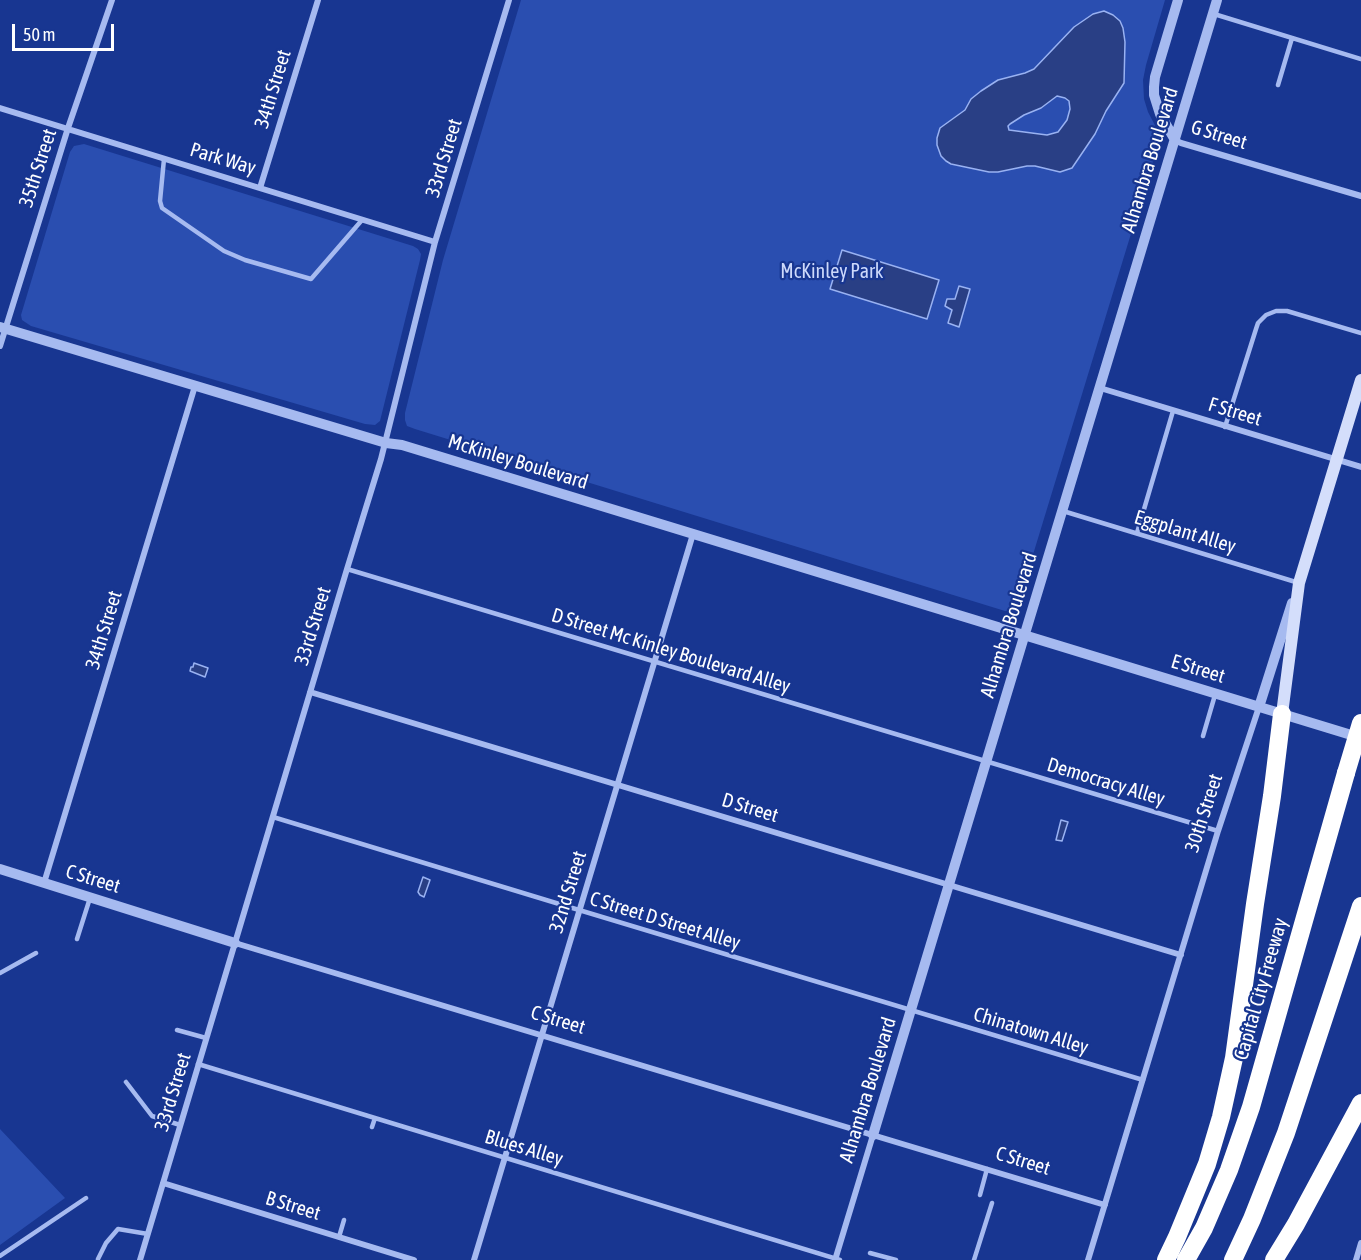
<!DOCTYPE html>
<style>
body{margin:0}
#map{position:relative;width:1361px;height:1260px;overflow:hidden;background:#183691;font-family:"Asap Condensed",sans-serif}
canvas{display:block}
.scale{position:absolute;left:12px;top:24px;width:102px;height:27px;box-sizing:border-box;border:3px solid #fff;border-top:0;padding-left:8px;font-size:18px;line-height:21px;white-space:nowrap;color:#fff;-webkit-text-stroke:4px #183691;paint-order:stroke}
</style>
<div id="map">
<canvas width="1361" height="1260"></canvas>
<div class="scale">50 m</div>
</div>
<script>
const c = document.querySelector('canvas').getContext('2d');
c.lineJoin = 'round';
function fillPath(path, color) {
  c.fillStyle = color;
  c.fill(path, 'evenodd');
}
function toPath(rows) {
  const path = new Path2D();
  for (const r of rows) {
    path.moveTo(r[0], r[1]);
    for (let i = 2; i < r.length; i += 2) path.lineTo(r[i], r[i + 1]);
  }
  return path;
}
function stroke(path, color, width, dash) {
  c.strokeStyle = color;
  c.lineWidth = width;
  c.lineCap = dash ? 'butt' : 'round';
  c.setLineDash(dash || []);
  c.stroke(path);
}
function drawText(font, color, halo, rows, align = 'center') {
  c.font = font + ' "Asap Condensed",sans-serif';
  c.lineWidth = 4.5;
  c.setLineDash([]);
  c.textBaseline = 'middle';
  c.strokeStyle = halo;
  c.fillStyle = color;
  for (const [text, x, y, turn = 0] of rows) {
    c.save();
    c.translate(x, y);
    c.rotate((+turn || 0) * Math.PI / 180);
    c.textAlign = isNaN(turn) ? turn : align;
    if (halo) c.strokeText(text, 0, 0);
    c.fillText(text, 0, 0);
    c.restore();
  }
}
fillPath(toPath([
 [521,0,1165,0,1146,65,1143,80,1144,99,1148,112,1158,131,1159,142,1017,607,1013,610,1005,611,415,429,407,426,405,420,405,413,443,260],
 [84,144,355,228,413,246,418,249,421,254,420,260,380,421,375,425,365,424,31,326,22,320,21,315,70,152,74,146],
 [0,1129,65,1198,0,1245]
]), '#2a4eb0');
const water = toPath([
 [1104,11,1113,15,1120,21,1123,28,1125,42,1124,83,1106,111,1095,134,1072,168,1060,172,1035,166,1027,166,998,172,989,172,951,164,946,161,941,156,937,145,937,138,940,128,965,110,971,99,981,91,998,80,1025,73,1034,69,1074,27,1093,14,1104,11],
 [1057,96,1065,98,1069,101,1070,109,1067,120,1058,132,1047,135,1009,130,1008,126,1010,124,1024,115,1041,108,1057,96],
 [842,250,939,280,927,319,830,289,842,250],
 [959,286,970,289,959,327,948,323,952,310,945,306,947,299,955,299,959,286],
 [194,663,208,668,205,677,190,671,191,667,193,667,194,663],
 [1061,820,1068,822,1062,841,1056,840,1061,820],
 [423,877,430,880,424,897,420,895,418,892,423,877]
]);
fillPath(water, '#293f85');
stroke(water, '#99b2f2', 1.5);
stroke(toPath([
 [1214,14,1361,59],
 [1278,85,1292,38],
 [164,159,160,201,162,208,224,251,245,260,311,279,362,220],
 [1225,427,1256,329,1258,323,1266,315,1276,311,1287,311,1361,333],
 [1063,511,1299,583],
 [1137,533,1173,411],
 [347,569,1218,831],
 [1203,736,1215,695],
 [273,817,579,910,1143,1080],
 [77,939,90,898],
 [0,973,36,953],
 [177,1030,206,1038],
 [198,1064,840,1260],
 [126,1082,152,1116,180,1125],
 [372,1127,375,1118],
 [980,1195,987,1169],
 [339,1237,344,1220],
 [870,1253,896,1260],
 [0,1256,86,1198],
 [98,1259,106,1243,118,1229,148,1234],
 [974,1260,992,1203]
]), '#a6baf0', 4.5);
stroke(toPath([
 [0,108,435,242],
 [1175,140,1181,143,1361,196],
 [260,188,318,0],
 [0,346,68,128,112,0],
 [1100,388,1361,467],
 [310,692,1181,955],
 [44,883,195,386],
 [235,943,1105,1205],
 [163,1183,414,1260],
 [140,1260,347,569,381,459,435,242,509,0],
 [474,1260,693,534],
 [835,1260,873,1135],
 [1088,1260,1218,831,1259,707],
 [1356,1260,1361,1243]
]), '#a6baf0', 6);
stroke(toPath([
 [1175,140,1160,114,1154,95,1154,87,1155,77,1178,0],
 [0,327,386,443,402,445,1361,738],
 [1259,707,1292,603],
 [0,869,235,943],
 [873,1135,1217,0]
]), '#a6baf0', 10);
stroke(toPath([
 [1282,714,1299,583,1361,380]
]), '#d4defb', 12);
stroke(toPath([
 [1166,1260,1177,1237,1207,1164,1221,1117,1234,1058,1255,904,1272,796,1282,714],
 [1186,1260,1204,1228,1229,1170,1251,1107,1346,773],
 [1233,1260,1252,1219,1286,1133,1361,906],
 [1274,1260,1296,1224,1361,1103]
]), '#fff', 18);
stroke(toPath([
 [1346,773,1361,723]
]), '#fff', 18);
drawText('20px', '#fff', '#183691', [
 ["34th Street",273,89,-73],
 ["G Street",1219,135,17],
 ["33rd Street",444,158,-73],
 ["Park Way",223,159,17],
 ["Alhambra Boulevard",1150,160,-73],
 ["35th Street",38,168,-72],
 ["F Street",1235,412,17],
 ["McKinley Boulevard",518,462,17],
 ["Eggplant Alley",1185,532,17],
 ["Alhambra Boulevard",1009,625,-73],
 ["33rd Street",313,626,-73],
 ["34th Street",104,630,-73],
 ["D Street Mc Kinley Boulevard Alley",671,651,17],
 ["E Street",1198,669,17],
 ["Democracy Alley",1106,782,17],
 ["D Street",750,808,17],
 ["30th Street",1204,813,-72],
 ["C Street",93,879,17],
 ["32nd Street",568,892,-73],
 ["C Street D Street Alley",665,921,17],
 ["Capital City Freeway",1261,989,-74],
 ["C Street",558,1020,17],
 ["Chinatown Alley",1031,1031,17],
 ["Alhambra Boulevard",868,1090,-73],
 ["33rd Street",173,1092,-73],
 ["Blues Alley",524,1148,17],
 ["C Street",1023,1161,17],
 ["B Street",293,1206,17]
]);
drawText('20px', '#cdd9fb', '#183691', [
 ["McKinley Park",832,272]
]);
</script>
